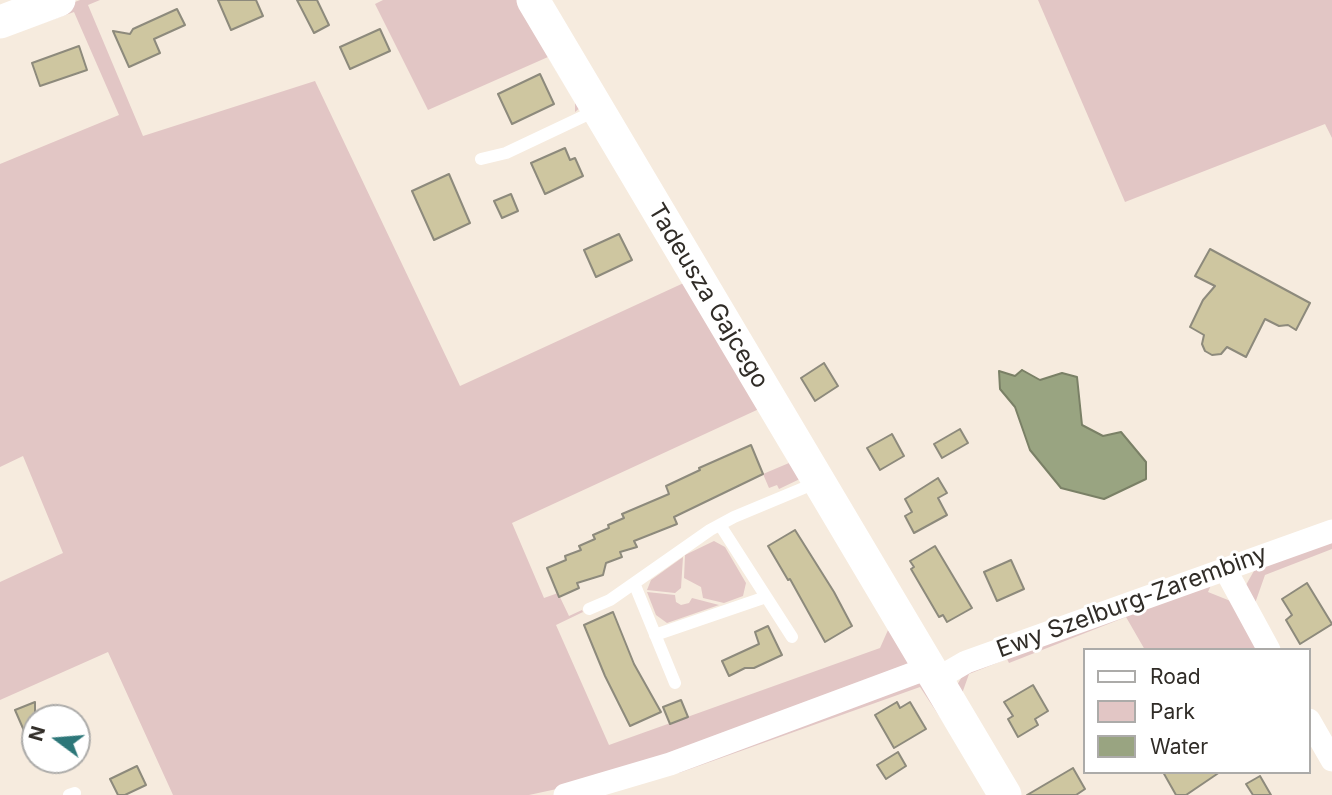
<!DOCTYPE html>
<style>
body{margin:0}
#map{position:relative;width:1332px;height:795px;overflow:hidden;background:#f6ebde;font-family:Inter,sans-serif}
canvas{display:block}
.legend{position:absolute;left:1083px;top:648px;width:228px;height:126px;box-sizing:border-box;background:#fff;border:2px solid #acaba9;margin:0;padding:9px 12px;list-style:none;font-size:21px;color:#302c27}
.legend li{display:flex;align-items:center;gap:14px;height:35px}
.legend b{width:35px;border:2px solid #acaba9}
.north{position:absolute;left:21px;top:704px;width:70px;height:70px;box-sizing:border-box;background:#fff;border:2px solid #acaba9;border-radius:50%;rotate:286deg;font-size:19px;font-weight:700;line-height:28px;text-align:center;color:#302c27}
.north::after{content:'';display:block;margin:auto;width:24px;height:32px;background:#2d7779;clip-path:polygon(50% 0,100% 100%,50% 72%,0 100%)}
</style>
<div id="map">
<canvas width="1332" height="795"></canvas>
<ul class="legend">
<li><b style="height:9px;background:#fff"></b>Road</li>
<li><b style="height:19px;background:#e2c6c5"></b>Park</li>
<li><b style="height:19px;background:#99a481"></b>Water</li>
</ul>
<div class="north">N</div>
</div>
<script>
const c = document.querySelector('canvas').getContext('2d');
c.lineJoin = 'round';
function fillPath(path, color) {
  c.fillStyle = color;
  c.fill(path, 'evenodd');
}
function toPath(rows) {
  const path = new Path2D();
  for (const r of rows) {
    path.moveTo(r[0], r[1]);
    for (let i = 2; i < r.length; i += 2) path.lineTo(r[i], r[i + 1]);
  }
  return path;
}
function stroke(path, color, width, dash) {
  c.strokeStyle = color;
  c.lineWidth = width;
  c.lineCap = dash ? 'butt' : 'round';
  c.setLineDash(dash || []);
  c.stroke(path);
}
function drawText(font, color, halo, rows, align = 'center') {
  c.font = font + ' Inter,sans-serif';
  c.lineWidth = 6;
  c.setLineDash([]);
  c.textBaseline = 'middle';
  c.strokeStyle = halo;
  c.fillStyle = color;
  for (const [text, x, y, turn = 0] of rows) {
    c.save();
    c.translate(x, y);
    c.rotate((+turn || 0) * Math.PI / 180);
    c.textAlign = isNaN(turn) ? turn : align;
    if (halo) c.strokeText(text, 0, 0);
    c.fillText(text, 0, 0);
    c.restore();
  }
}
fillPath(toPath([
 [80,0,100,0,88,5,143,136,315,81,460,386,688,281,804,477,779,489,777,485,769,488,763,474,789,463,759,409,512,523,544,598,558,593,569,616,582,610,583,612,556,625,609,745,880,648,888,630,913,662,603,779,529,795,173,795,108,652,0,700,0,582,63,553,23,456,0,467,0,164,119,115,74,12,7,36,9,28],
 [383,0,519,0,581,107,575,112,575,102,548,57,428,110,375,4],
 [1038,0,1332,0,1332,138,1325,124,1125,202],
 [714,541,725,547,746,583,743,596,724,603,703,598,701,587,684,578,685,555],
 [1332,541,1332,549,1265,575,1253,609,1246,585,1255,569],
 [683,557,681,588,675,593,647,590,651,580],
 [1212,583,1208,592,1233,602,1260,650,1145,650,1126,617,1009,663,1007,659,969,674,959,702,957,685,963,675],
 [647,592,675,595,676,602,681,605,689,603,692,598,719,605,667,623,656,615],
 [919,683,927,685,945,725,920,687,679,773,680,768]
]), '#e2c6c5');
const water = toPath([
 [1022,370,1040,380,1062,373,1077,377,1082,425,1103,436,1121,432,1146,462,1146,479,1104,499,1061,488,1030,450,1015,407,1000,389,999,371,1015,376,1022,370]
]);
fillPath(water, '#99a481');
stroke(water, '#7a8066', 2);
const building = toPath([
 [218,0,256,0,263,16,231,30,218,0],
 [297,0,317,0,329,25,314,33,297,0],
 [177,9,185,25,154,39,160,53,129,67,113,31,130,34,133,29,177,9],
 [380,29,390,51,350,69,340,47,380,29],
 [79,46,87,70,40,86,32,63,79,46],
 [540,74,554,104,512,124,498,94,540,74],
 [565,148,570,160,575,158,583,176,545,194,531,163,565,148],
 [449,174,470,223,434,240,412,191,449,174],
 [511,194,518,211,502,218,494,201,511,194],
 [619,234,632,260,596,277,584,250,619,234],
 [1210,249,1310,303,1296,330,1288,325,1279,326,1265,319,1246,357,1227,347,1221,354,1212,355,1205,351,1202,344,1204,335,1190,327,1203,300,1215,286,1195,276,1210,249],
 [824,363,838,386,815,401,801,378,824,363],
 [960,429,968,443,942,458,934,444,960,429],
 [892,434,904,456,880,470,867,448,892,434],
 [751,445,763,474,674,517,677,524,634,541,637,547,620,552,622,557,606,563,603,575,577,583,579,588,559,597,547,568,566,560,565,556,581,550,579,546,595,539,593,535,609,528,608,525,624,518,622,514,669,494,666,486,700,470,699,468,751,445],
 [938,478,947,493,938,498,947,515,914,533,905,516,912,512,905,499,938,478],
 [795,530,834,592,852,626,825,642,790,579,788,580,768,546,795,530],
 [935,546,972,608,947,622,943,615,939,617,911,569,914,567,910,561,935,546],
 [1011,560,1024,589,997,601,984,572,1011,560],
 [1307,583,1332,624,1300,644,1286,620,1292,615,1282,599,1307,583],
 [613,612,634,664,661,712,630,726,605,676,584,625,613,612],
 [768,626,782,655,754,668,745,668,729,676,722,661,759,644,755,632,768,626],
 [1033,685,1048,711,1035,719,1038,725,1018,737,1008,719,1013,716,1004,702,1033,685],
 [681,700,688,717,670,724,663,707,681,700],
 [35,702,35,756,15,710,35,702],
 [897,702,900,708,910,702,926,729,894,748,875,715,897,702],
 [898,752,906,766,886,779,877,765,898,752],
 [137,766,146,785,125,795,118,795,110,779,137,766],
 [1073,768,1085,789,1076,795,1027,795,1073,768],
 [1163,772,1220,772,1186,795,1176,795,1163,772],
 [1260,776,1271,795,1253,795,1246,784,1260,776]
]);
fillPath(building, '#cec6a0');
stroke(building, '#8d8a7c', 2);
stroke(toPath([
 [481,159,506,153,597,110],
 [720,525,792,637],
 [634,583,675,683],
 [589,609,610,600,710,530,734,517,818,482],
 [655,635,766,597],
 [69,795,75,793]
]), '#fff', 12);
stroke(toPath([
 [1225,569,1269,650],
 [935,680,966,662,1332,531],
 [1309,720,1332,760],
 [565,795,670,764,928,668]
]), '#fff', 23);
stroke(toPath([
 [533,0,1005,795],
 [0,22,59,0]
]), '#fff', 33);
drawText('24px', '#302c27', '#fff', [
 ["Tadeusza Gajcego",708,296,59],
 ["Ewy Szelburg-Zarembiny",1132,602,-20]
]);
</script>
